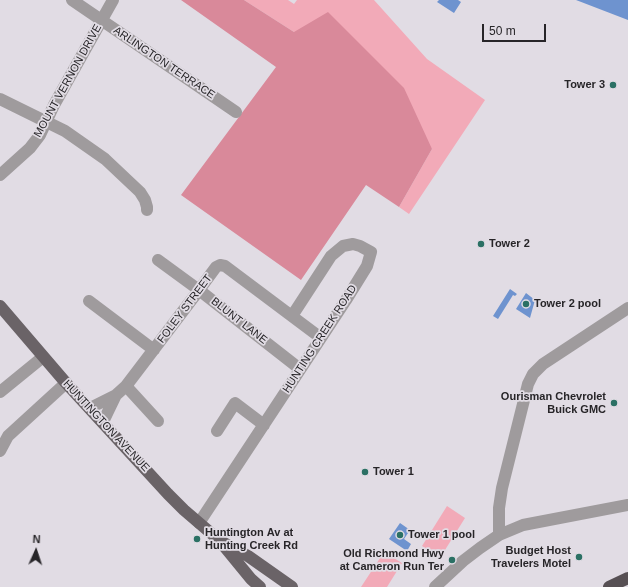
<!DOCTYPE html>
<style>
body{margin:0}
#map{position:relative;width:628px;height:587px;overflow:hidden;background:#e1dce4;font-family:Helvetica,sans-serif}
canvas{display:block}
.north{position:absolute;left:16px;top:531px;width:40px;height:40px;-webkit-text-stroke:3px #e1dce4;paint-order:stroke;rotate:3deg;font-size:11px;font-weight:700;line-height:16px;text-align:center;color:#272528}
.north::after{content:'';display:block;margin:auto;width:14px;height:18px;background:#272528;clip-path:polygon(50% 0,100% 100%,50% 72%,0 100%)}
.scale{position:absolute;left:482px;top:24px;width:64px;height:18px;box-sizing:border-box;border:2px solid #272528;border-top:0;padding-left:5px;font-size:12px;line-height:14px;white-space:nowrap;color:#272528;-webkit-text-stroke:3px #e1dce4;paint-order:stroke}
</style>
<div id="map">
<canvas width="628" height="587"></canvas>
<div class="north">N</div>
<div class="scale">50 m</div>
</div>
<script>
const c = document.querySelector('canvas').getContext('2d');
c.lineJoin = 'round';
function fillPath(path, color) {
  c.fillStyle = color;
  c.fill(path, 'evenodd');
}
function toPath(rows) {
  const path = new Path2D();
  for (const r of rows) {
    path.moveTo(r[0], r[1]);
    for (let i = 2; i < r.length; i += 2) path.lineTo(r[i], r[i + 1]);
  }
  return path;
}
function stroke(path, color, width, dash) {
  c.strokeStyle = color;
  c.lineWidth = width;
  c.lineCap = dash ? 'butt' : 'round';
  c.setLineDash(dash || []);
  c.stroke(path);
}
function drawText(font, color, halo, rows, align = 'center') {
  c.font = font + ' Helvetica,sans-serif';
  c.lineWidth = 3.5;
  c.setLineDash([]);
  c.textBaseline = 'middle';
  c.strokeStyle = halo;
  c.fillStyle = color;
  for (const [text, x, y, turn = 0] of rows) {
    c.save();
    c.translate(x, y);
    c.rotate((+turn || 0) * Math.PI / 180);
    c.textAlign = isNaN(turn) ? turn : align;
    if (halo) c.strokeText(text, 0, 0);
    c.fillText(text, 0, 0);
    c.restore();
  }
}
fillPath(toPath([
 [244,0,288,0,294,4,297,0,374,0,427,59,485,100,409,214,399,207,432,149,294,32],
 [447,506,465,518,440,558,422,546],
 [384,552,402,563,387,587,361,587]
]), '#f2aab8');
fillPath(toPath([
 [181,0,244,0,294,32,328,12,404,88,432,149,399,207,366,185,301,280,181,195,276,67]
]), '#d9899a');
fillPath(toPath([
 [439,0,458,0,461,2,454,13,437,2],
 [576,0,628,0,628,20],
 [510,289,517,294,515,296,513,295,498,319,493,316],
 [526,293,535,300,530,318,516,309],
 [400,523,410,530,404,539,411,544,407,551,389,539]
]), '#6e93cf');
stroke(toPath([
 [72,0,236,112],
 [0,99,65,131,105,159,140,192,145,200,147,207,147,210],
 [0,175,30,148,40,135,54,105,113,0],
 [158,260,199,290,300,369],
 [89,301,154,350],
 [126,386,158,421],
 [0,392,43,357],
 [90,408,116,395,126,386,199,290,216,267,220,265,225,266,321,338],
 [103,422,116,395],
 [217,431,235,403,264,425],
 [0,451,8,436,66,383],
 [199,523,346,300,367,266,371,252,360,246,353,244,343,246,331,256,292,316],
 [499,535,499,508,502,488,528,384,533,374,543,364,628,308],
 [435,587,463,561,480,548,499,535,523,525,628,505]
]), '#9f9b9d', 12);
stroke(toPath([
 [0,306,66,383,168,494,184,510,219,540,251,579,260,587],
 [224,543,248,556,292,587]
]), '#6a6367', 12);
stroke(toPath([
 [609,587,628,578]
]), '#575054', 12);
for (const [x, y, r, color] of [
 [613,85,4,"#2b7064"],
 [481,244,4,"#2b7064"],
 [526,304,4,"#2b7064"],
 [614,403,4,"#2b7064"],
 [365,472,4,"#2b7064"],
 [400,535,4,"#2b7064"],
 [197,539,4,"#2b7064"],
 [579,557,4,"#2b7064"],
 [452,560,4,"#2b7064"]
]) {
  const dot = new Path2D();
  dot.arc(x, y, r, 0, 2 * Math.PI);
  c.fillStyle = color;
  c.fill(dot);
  stroke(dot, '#e1dce4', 1.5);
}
drawText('11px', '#272528', '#e1dce4', [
 ["ARLINGTON TERRACE",164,63,34],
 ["MOUNT VERNON DRIVE",68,81,-61],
 ["FOLEY STREET",185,309,-53],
 ["BLUNT LANE",239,321,38],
 ["HUNTING CREEK ROAD",320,339,-57],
 ["HUNTINGTON AVENUE",106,426,47]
]);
drawText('bold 11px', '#272528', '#e1dce4', [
 ["Tower 3",605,85,"right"],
 ["Tower 2",489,244],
 ["Tower 2 pool",534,304],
 ["Ourisman Chevrolet",606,397,"right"],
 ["Buick GMC",606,410,"right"],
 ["Tower 1",373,472],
 ["Huntington Av at",205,533],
 ["Hunting Creek Rd",205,546],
 ["Tower 1 pool",408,535],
 ["Budget Host",571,551,"right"],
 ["Travelers Motel",571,564,"right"],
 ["Old Richmond Hwy",444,554,"right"],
 ["at Cameron Run Ter",444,567,"right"]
], 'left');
</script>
